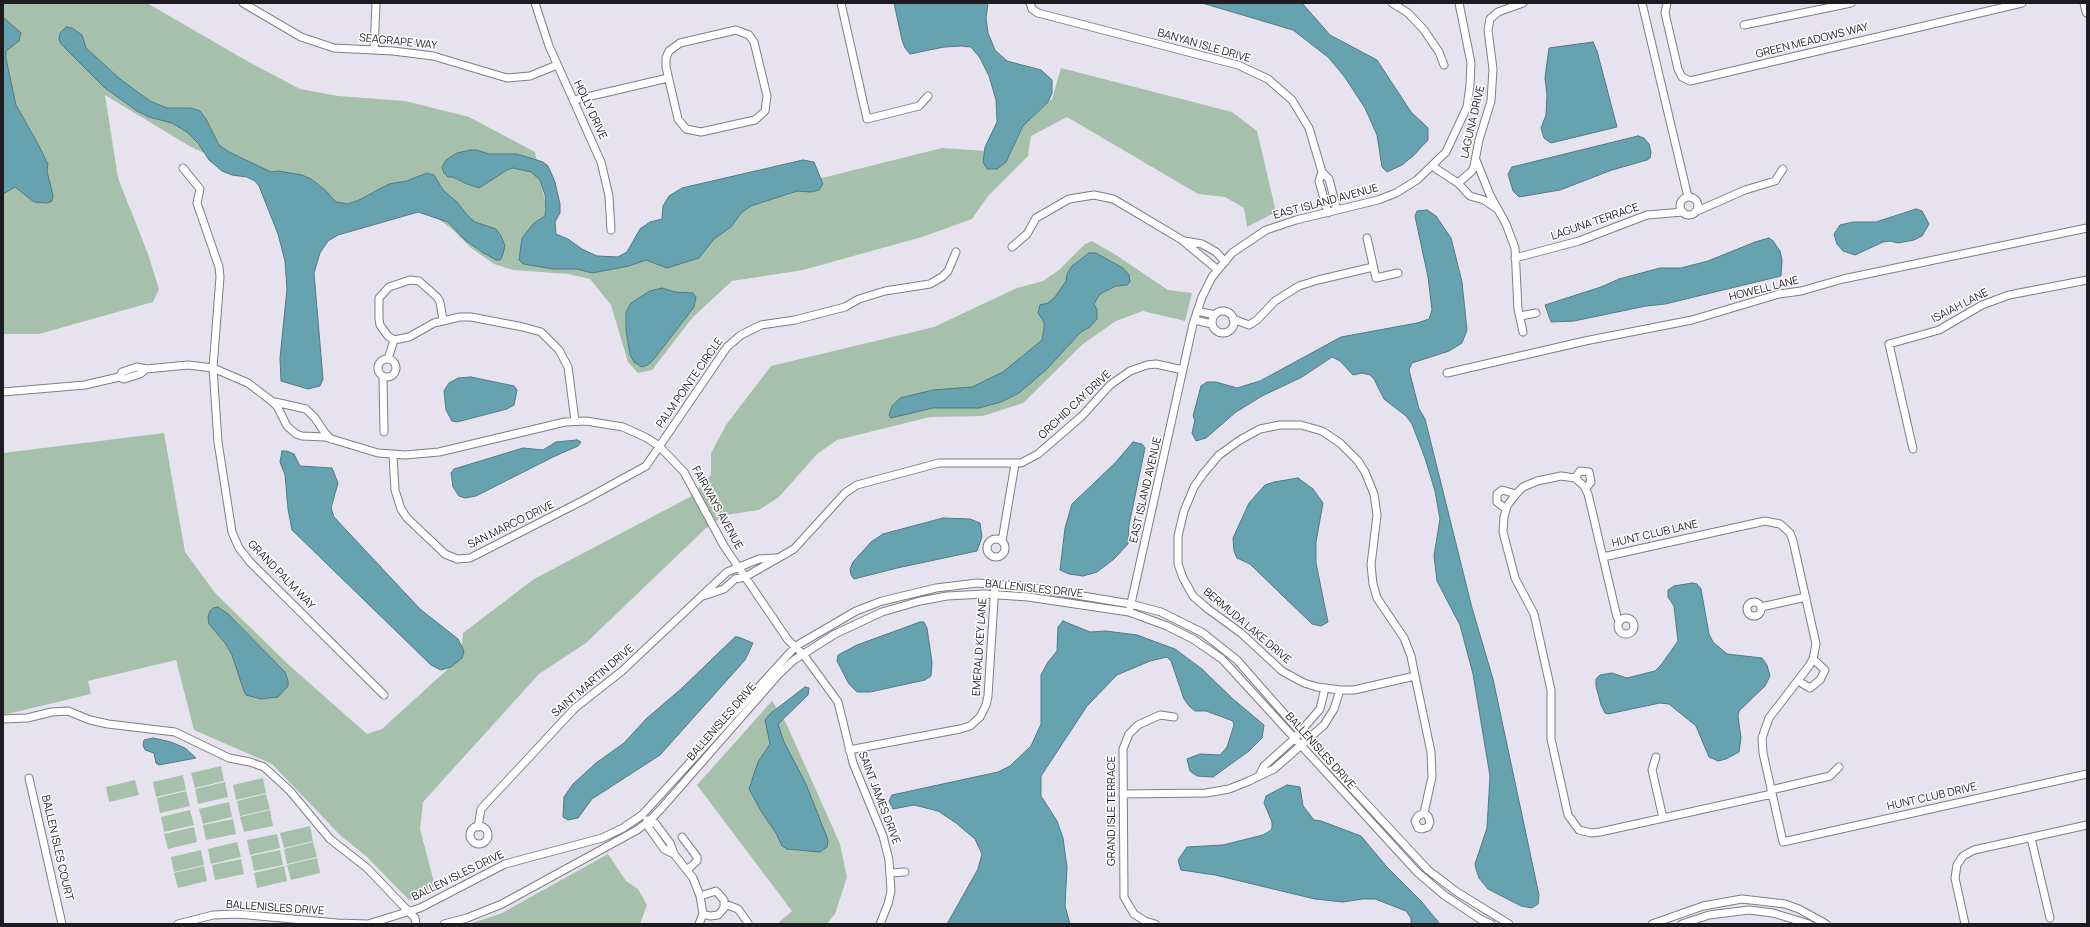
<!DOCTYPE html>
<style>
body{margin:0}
#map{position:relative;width:2090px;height:927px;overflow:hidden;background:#e6e3ef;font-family:Manrope,sans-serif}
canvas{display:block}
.frame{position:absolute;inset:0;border:4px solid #1d1c20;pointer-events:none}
</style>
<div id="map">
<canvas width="2090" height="927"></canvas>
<div class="frame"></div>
</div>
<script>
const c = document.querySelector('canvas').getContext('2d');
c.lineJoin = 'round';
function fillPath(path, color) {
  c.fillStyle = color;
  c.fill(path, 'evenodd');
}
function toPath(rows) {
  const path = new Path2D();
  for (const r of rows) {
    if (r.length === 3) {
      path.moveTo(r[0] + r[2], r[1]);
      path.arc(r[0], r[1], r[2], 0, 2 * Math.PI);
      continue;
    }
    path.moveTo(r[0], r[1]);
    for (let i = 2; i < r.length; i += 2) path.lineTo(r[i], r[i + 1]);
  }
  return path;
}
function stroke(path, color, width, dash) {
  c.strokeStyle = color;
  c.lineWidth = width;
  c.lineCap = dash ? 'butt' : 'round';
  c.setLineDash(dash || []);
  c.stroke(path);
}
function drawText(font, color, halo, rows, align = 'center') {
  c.font = font + ' Manrope,sans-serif';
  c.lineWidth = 3;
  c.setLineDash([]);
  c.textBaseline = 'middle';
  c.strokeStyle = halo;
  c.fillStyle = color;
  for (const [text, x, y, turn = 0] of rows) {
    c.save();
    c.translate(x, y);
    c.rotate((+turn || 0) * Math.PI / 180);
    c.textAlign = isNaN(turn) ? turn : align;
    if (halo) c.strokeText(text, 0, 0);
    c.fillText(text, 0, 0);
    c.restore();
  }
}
fillPath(toPath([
 [3,3,147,3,247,61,300,89,338,96,405,101,469,117,535,152,551,232,591,261,622,260,734,207,778,189,942,148,987,151,1052,99,1061,68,1232,112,1257,131,1276,212,1247,227,1244,208,1225,197,1198,194,1067,117,1031,136,1028,156,988,196,972,219,922,237,803,270,732,281,693,317,652,370,638,373,628,362,611,305,590,279,568,274,513,270,494,264,471,248,452,229,411,199,325,208,191,147,105,95,118,178,148,254,159,289,153,302,39,334,3,334],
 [1092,241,1116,255,1168,290,1192,293,1185,321,1143,311,1116,321,1083,344,1023,403,983,416,930,417,837,440,817,454,779,497,759,510,725,515,705,529,586,643,539,674,423,802,420,829,435,886,409,900,366,856,341,836,272,764,194,730,176,660,88,681,91,694,3,715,3,453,164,433,185,552,216,594,290,666,367,734,382,729,461,657,463,633,534,579,690,497,711,475,711,453,726,425,771,366,934,327,1017,288,1043,281,1059,270,1085,244],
 [772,701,786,723,840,844,847,877,835,914,827,924,777,924,792,911,697,785],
 [221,766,224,781,195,788,191,773],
 [183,775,186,790,156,797,153,782],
 [263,778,266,793,236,800,233,785],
 [135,780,139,795,109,802,106,787],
 [225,782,228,797,198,804,195,789],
 [186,791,190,806,160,813,157,798],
 [266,794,270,809,240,816,237,801],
 [229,802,232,817,203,824,199,809],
 [190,810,194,825,164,832,161,817],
 [270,810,273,826,244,832,240,817],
 [233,819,236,834,206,840,203,825],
 [310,826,313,841,284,848,280,833],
 [194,827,197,842,168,849,164,834],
 [277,834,280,848,250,855,247,840],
 [237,842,241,857,211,864,208,849],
 [313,842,317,857,287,864,284,849],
 [201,850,204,865,174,872,171,857],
 [280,850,283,865,254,871,251,856],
 [608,854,626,881,638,889,647,905,640,924,469,924,502,913],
 [317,858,320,873,291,880,287,865],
 [241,859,244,874,215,880,212,865],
 [204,866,207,881,178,888,174,873],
 [284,866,287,881,257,888,254,873]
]), '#a7c0ab');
const water = toPath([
 [894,3,988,3,986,18,988,33,995,50,1007,61,1041,70,1052,80,1052,93,1048,102,1023,126,1006,162,997,169,987,169,983,162,985,147,997,122,996,100,989,76,980,58,971,47,961,46,944,47,910,54,905,48,902,40,894,3],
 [1202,3,1302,3,1330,35,1377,60,1411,112,1428,128,1428,140,1413,156,1402,165,1387,172,1382,167,1377,135,1365,108,1344,76,1328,57,1293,30,1202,3],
 [3,17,21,33,19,41,6,51,6,59,16,105,38,144,48,164,47,171,53,196,52,201,47,203,34,202,15,187,3,194,3,17],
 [66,27,72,28,82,35,86,48,97,58,120,79,150,101,167,108,191,108,200,111,206,119,219,145,229,152,271,172,279,171,302,175,311,179,325,190,336,202,348,204,359,200,389,184,407,181,427,173,434,175,443,190,457,202,468,216,475,222,496,229,501,236,505,246,502,257,500,260,496,260,482,252,465,240,448,222,418,212,338,235,328,241,320,253,314,273,323,379,320,386,308,389,281,381,280,358,287,289,285,261,278,234,259,186,255,181,247,177,232,175,222,171,209,160,198,143,187,132,172,123,149,117,137,111,105,88,61,44,59,40,60,33,66,27],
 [1593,42,1597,51,1617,127,1551,143,1544,138,1541,128,1546,115,1547,95,1545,78,1549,48,1593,42],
 [1638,136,1644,138,1649,144,1651,152,1650,158,1647,160,1612,170,1560,190,1519,197,1513,191,1508,174,1512,167,1638,136],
 [470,150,477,150,489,154,517,154,543,162,548,166,555,182,560,204,560,213,555,222,556,234,568,239,582,249,597,256,618,257,627,252,640,229,650,222,662,219,663,206,669,196,682,188,803,160,814,162,823,184,819,190,811,192,797,191,751,206,742,212,731,227,714,239,699,258,667,268,646,260,629,266,592,273,577,269,553,269,523,264,519,260,522,238,534,223,545,216,546,210,545,195,540,180,531,172,513,168,507,170,479,188,467,184,453,177,448,177,444,173,442,167,446,160,457,153,470,150],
 [1916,209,1922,211,1929,224,1922,236,1914,240,1898,243,1890,241,1883,242,1855,255,1843,251,1837,244,1834,234,1840,225,1853,222,1876,222,1916,209],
 [1427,210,1436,216,1451,238,1462,282,1467,330,1462,343,1449,351,1412,363,1409,370,1419,409,1425,419,1472,608,1493,679,1539,895,1538,904,1532,908,1521,906,1488,889,1479,878,1476,869,1475,864,1487,828,1490,776,1473,674,1460,625,1437,581,1434,556,1440,519,1435,491,1425,458,1412,424,1406,416,1384,399,1374,379,1370,375,1362,373,1353,375,1340,361,1332,357,1302,377,1262,396,1236,412,1206,438,1196,441,1192,433,1195,420,1193,416,1201,386,1207,382,1216,382,1237,388,1260,381,1341,337,1417,323,1429,319,1432,310,1428,277,1415,216,1417,211,1427,210],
 [1769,238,1773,241,1780,251,1782,260,1781,276,1665,304,1646,306,1574,321,1551,322,1545,305,1601,287,1619,279,1660,268,1681,268,1708,261,1755,242,1769,238],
 [1089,253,1096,253,1123,268,1129,275,1130,282,1127,285,1116,286,1100,294,1094,304,1097,310,1097,319,1090,327,1081,332,1046,370,1019,393,1001,402,979,408,933,408,891,418,889,415,892,406,900,398,933,390,972,387,1003,372,1025,354,1042,340,1044,329,1044,322,1038,313,1040,305,1048,303,1055,297,1066,281,1067,274,1072,266,1089,253],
 [662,288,675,292,693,293,696,297,694,307,654,359,648,365,642,367,634,362,630,355,626,330,626,312,631,303,650,291,662,288],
 [471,377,514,386,517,390,514,405,507,409,457,422,452,421,446,410,444,391,449,383,458,378,471,377],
 [577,440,581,442,578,446,553,457,476,496,465,498,459,496,453,487,451,473,454,469,523,448,543,450,556,442,577,440],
 [1133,442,1142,444,1145,448,1129,525,1128,544,1114,559,1097,572,1083,576,1069,574,1060,570,1065,528,1072,504,1115,463,1133,442],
 [282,451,287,451,294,454,300,466,332,468,338,483,331,508,334,517,420,609,458,639,464,651,462,658,451,667,441,670,431,665,292,530,288,509,285,475,280,462,282,451],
 [1298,478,1313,489,1323,503,1316,542,1316,563,1328,622,1321,626,1312,624,1250,564,1237,558,1234,551,1233,538,1249,503,1265,485,1274,482,1298,478],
 [943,518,970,519,980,523,982,537,977,551,897,568,854,579,851,575,850,569,853,562,871,542,883,534,943,518],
 [1692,583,1697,584,1701,589,1709,634,1713,642,1727,654,1762,658,1767,665,1770,676,1765,686,1739,711,1738,716,1741,738,1739,752,1726,759,1718,761,1709,757,1696,726,1669,704,1660,703,1608,714,1605,713,1601,705,1596,686,1596,679,1600,675,1612,673,1627,678,1655,671,1661,665,1678,641,1674,606,1668,597,1668,590,1674,586,1692,583],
 [218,607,228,614,285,672,288,681,288,686,278,697,261,699,246,695,244,691,232,655,225,643,209,624,208,617,210,611,213,608,218,607],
 [1063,621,1090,632,1106,631,1137,635,1175,649,1202,669,1233,699,1264,725,1262,738,1249,751,1213,777,1197,776,1190,771,1187,759,1200,754,1220,755,1227,747,1234,725,1233,721,1206,711,1195,711,1190,707,1184,699,1171,661,1167,657,1150,661,1117,675,1087,706,1041,776,1041,796,1057,821,1063,838,1067,867,1065,906,1070,924,947,924,978,869,982,854,975,839,956,823,938,811,914,805,893,809,889,801,892,795,998,772,1010,766,1031,746,1041,724,1041,675,1048,662,1057,651,1058,627,1063,621],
 [920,622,924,622,927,628,932,662,931,676,925,680,870,692,857,692,849,684,837,661,838,655,857,645,920,622],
 [735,637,738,637,753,643,745,660,660,755,592,799,578,818,568,820,563,817,564,797,573,784,596,763,624,743,646,719,681,689,735,637],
 [805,687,809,688,808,695,778,724,784,742,806,784,828,840,827,847,820,852,787,849,782,846,776,833,761,811,749,789,758,762,770,744,765,720,771,713,805,687],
 [153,738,171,742,185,748,196,758,159,765,156,763,154,753,145,750,143,745,144,740,153,738],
 [1287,785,1300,787,1303,806,1314,820,1321,821,1361,836,1387,867,1421,901,1440,924,1411,924,1411,918,1406,911,1375,899,1363,899,1343,902,1315,899,1215,875,1181,870,1178,860,1187,847,1223,845,1263,835,1270,831,1272,828,1272,822,1264,803,1266,796,1287,785]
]);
fillPath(water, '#66a2b0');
stroke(water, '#507a85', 1);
const minor = toPath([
 [243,3,301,37,334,48,393,51,433,56,507,78,530,76,557,65],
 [535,3,549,46,601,162,609,196,611,230],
 [841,3,867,119,919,106,928,96],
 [1030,3,1032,9,1038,13,1238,65,1268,79,1292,100,1309,128,1322,172,1329,179,1337,210],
 [1392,3,1408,13,1424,30,1439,52,1444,65],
 [1642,3,1688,197],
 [1667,3,1665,13,1678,69,1682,77,1690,81,2022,3],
 [1744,25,1851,3],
 [736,30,749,35,754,42,767,96,765,111,755,120,701,132,686,129,678,119,666,67,666,58,669,51,680,43,736,30],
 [374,50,376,3],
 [574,100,668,78],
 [1476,160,1490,195,1506,224,1515,248,1518,309,1523,332],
 [1432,166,1458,183,1470,196,1484,200,1496,208],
 [183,168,200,189,197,203,219,267,220,277,213,368,218,442,232,532,239,548,250,562,384,695],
 [1322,172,1319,181,1328,213],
 [1458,183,1472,171,1474,166,1479,140,1491,101,1493,69,1488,30,1490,19,1498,12,1523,3],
 [1689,206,9],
 [1695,212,1745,190,1775,181,1783,169],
 [1367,238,1376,278,1398,273],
 [1185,241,1202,244,1216,252,1225,262],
 [1012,247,1027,234,1036,218,1069,199,1094,195,1113,199,1120,203,1182,240,1218,270],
 [1515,258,1579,241,1647,215,1683,212],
 [1197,311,1215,315],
 [1223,322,11],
 [1520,316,1536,313],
 [1233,319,1249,325,1257,320,1275,301,1299,286,1318,280,1373,267],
 [443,320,440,302,437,297,419,281,410,280,389,287,379,298,379,319,380,325,388,336,394,340,409,337,434,323,460,317,471,317,523,327,541,332,559,350,568,367,575,421],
 [1194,320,1212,324],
 [388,359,394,340],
 [387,368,9],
 [1447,373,1585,341,1692,320,1779,294,1801,291,1843,279,2087,228],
 [119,377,122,372,137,367,146,369,188,365,213,368,248,383,269,399,277,406,287,426,296,434,302,436,325,437,378,453,405,455,439,452,565,422,586,421,623,427,647,438,659,446,684,472,724,546,788,640,803,654,838,702,853,763,883,836,889,860,891,891,888,904,880,924],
 [383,377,384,432],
 [3,392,85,385,119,377,124,379,140,374,146,369],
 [275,402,306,409,315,418,325,433,331,439],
 [1913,449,1889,344,1939,330,1982,305,2009,295,2087,280],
 [393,455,395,490,401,509,407,518,445,554,457,559,470,558,586,499,646,466,727,347,741,335,761,325,795,320,845,307,859,299,885,291,930,284,942,277,948,271,956,252],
 [1575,478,1580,471,1589,472,1591,482,1586,488],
 [1506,509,1497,502,1497,494,1502,490,1516,494],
 [996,548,9],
 [1002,541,1015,464],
 [1603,557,1765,521,1780,524,1790,533,1793,541,1816,644,1813,659,1809,666,1769,718,1762,738,1763,753,1783,842,2087,774],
 [703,596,724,589,735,579,745,577,794,549,845,493,857,485,939,463,1021,463,1038,454,1082,416,1110,385,1130,371,1147,365,1156,364,1183,370],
 [1754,609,7],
 [1761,607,1806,597],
 [1130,608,1193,324,1202,297,1212,277,1232,253,1266,230,1296,220,1378,200,1396,193,1417,180,1446,152,1467,107,1470,85,1471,63,1459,3],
 [1626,626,8],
 [1620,621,1617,617,1588,494,1584,486,1575,478,1561,476,1537,481,1523,487,1516,494,1507,506,1504,517,1503,532,1515,578,1534,614,1551,690,1551,739,1568,815,1579,830,1591,833,1600,832,1772,794],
 [1415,676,1354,690,1340,690,1317,687,1304,683,1282,671,1241,633,1208,609,1193,596,1183,578,1178,564,1178,536,1184,511,1194,487,1203,474,1219,455,1240,440,1260,429,1280,425,1301,425,1322,431,1340,443,1358,461,1365,472,1374,494,1377,515,1371,565,1373,584,1377,598,1404,638,1411,656,1415,676,1431,752,1432,777,1424,813,1428,816,1430,822,1428,827,1422,829,1418,828,1415,821,1418,816,1424,813],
 [1798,681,1810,688,1820,680,1825,670,1813,659],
 [3,719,27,718,52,712,68,711,90,720,108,724,175,732,229,758,250,762,264,767,290,791,330,839,367,868,409,912,415,918,416,924],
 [849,750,960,729,970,726,980,717,986,705,988,696,995,584],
 [1656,757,1652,770,1663,818],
 [1260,774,1264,766,1294,739,1320,709,1325,688],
 [29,778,62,924],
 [1771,790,1830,776,1839,767],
 [1123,794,1206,793,1229,789,1249,781,1274,769,1324,725,1334,709,1340,690],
 [647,820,649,828,664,849,674,854],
 [648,822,655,823,670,843,674,854,693,878,700,896,703,914,699,924],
 [479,835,9],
 [478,827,481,809,575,708,622,671,727,572,759,559,776,558],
 [682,837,697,857,697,861,687,870],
 [2031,838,2050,918],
 [891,873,905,872],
 [700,896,716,891,724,900,724,908,718,915,710,916,703,914],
 [725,904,738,909,748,923],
 [178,924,213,915,237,914,337,923,368,924,420,908,505,864,602,838,623,828,642,815,796,646,856,611,882,601,936,588,977,583,1022,586,1131,604,1161,612,1203,633,1237,660,1309,742,1428,870,1457,892,1509,924],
 [444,924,467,918,502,904,637,830,648,822,660,810,779,674,794,660,835,634,882,612,920,601,947,596,984,594,1028,597,1129,612,1167,626,1193,639,1222,659,1417,872,1444,895,1480,919,1491,924],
 [1155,924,1145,921,1134,914,1124,897,1123,749,1129,734,1138,725,1160,715,1174,717],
 [1652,924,1703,906,1742,899,1785,904,1799,909,1826,924],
 [1682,924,1709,915,1749,910,1773,913,1809,924],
 [1965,924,1955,878,1957,865,1963,856,1974,850,2087,825]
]);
const secondary = toPath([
 [2085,3,2087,12]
]);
stroke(minor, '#7f7d87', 9);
stroke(secondary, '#7f7d87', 11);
stroke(minor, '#fff', 7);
stroke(secondary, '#fff', 9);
drawText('11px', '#1d1c20', '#fff', [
 ["GREEN MEADOWS WAY",1812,41,-14],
 ["SEAGRAPE WAY",398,42,6],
 ["BANYAN ISLE DRIVE",1204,46,16],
 ["HOLLY DRIVE",590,110,65],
 ["LAGUNA DRIVE",1473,122,-77],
 ["EAST ISLAND AVENUE",1326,202,-15],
 ["LAGUNA TERRACE",1595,222,-19],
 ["HOWELL LANE",1764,289,-14],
 ["ISAIAH LANE",1960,306,-27],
 ["PALM POINTE CIRCLE",690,383,-55],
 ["ORCHID CAY DRIVE",1075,405,-43],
 ["EAST ISLAND AVENUE",1146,490,-77],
 ["FAIRWAYS AVENUE",717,508,61],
 ["SAN MARCO DRIVE",511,525,-26],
 ["HUNT CLUB LANE",1655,534,-13],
 ["GRAND PALM WAY",281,575,46],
 ["BALLENISLES DRIVE",1034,589,6],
 ["BERMUDA LAKE DRIVE",1247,626,40],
 ["EMERALD KEY LANE",980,647,-86],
 ["SAINT MARTIN DRIVE",593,681,-41],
 ["BALLENISLES DRIVE",722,722,-49],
 ["BALLENISLES DRIVE",1320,751,48],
 ["HUNT CLUB DRIVE",1932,797,-13],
 ["SAINT JAMES DRIVE",879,798,69],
 ["GRAND ISLE TERRACE",1112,811,-90],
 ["BALLEN ISLES COURT",57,848,77],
 ["BALLEN ISLES DRIVE",458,876,-26],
 ["BALLENISLES DRIVE",275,908,4]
]);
</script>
